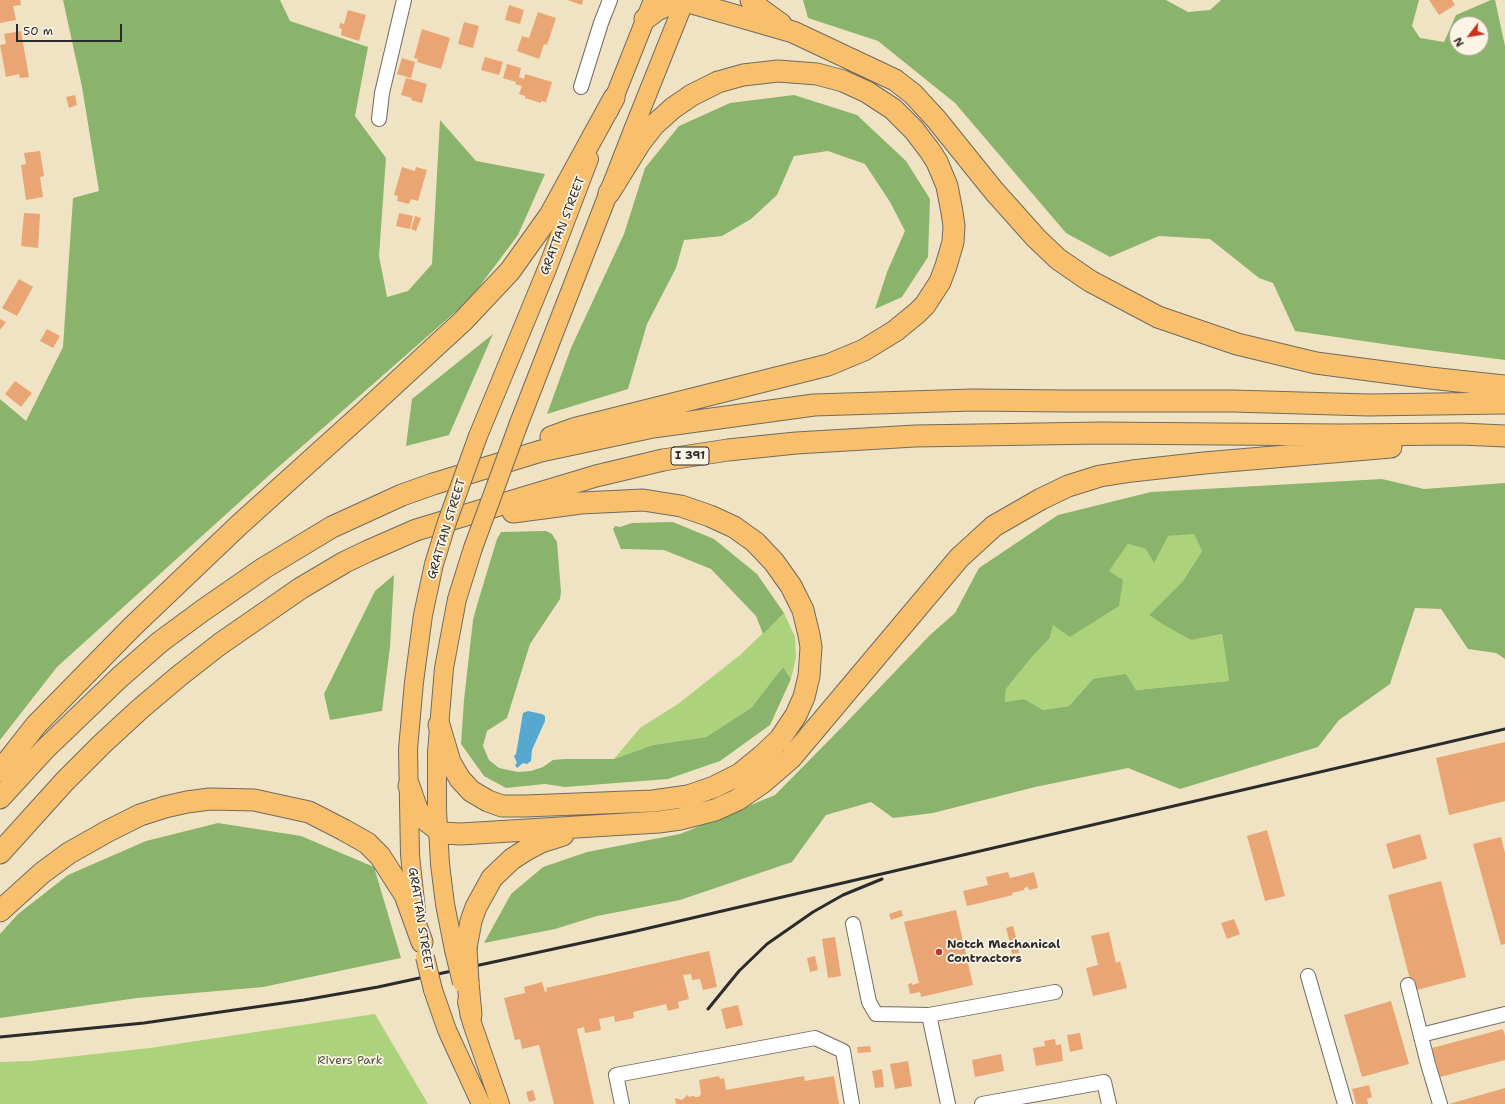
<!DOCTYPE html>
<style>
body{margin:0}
#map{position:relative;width:1505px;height:1104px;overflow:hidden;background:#f0e3c4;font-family:"Shantell Sans",sans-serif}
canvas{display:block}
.north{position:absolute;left:1449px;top:16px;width:40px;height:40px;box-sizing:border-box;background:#fcf5e5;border:1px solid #a8a49b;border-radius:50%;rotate:239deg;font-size:11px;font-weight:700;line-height:16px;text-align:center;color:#2b2b2b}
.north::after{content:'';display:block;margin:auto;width:14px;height:18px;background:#c8321e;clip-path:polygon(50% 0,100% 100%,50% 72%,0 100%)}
.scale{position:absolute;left:16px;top:24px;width:106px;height:18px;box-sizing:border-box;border:2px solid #2b2b2b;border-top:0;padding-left:5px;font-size:12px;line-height:14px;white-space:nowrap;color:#2b2b2b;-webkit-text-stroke:3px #fcf5e5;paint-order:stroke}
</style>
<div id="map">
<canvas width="1505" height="1104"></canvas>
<div class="north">N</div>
<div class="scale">50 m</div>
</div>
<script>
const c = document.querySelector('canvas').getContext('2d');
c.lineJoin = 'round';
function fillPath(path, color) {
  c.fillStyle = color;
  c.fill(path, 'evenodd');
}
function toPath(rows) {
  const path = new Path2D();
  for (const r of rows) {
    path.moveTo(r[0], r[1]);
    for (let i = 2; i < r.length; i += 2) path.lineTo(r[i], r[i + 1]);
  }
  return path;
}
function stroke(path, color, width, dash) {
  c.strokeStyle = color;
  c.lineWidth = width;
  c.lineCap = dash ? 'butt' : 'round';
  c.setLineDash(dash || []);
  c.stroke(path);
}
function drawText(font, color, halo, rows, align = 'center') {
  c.font = font + ' "Shantell Sans",sans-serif';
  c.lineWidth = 3.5;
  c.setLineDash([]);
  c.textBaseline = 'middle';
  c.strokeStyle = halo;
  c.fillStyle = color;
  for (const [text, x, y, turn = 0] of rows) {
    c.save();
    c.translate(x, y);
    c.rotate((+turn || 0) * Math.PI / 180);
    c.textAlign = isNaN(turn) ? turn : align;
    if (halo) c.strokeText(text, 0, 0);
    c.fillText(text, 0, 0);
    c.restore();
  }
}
fillPath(toPath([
 [1194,533,1202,551,1183,581,1149,615,1191,640,1222,634,1229,681,1136,690,1093,679,1069,706,1043,710,1024,699,1005,702,1006,689,1032,657,1050,638,1053,625,1109,571,1128,544,1146,549,1168,536],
 [784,613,795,637,796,658,791,679,783,667,751,708,706,737,653,745,614,759,640,728,678,704,740,655],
 [375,1014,428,1104,0,1104,0,1062,31,1061,150,1048]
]), '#add27c');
fillPath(toPath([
 [63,0,280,0,290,21,368,47,355,116,386,158,379,256,387,297,408,291,432,264,440,120,476,161,545,174,518,235,470,299,275,470,57,667,0,740,0,399,26,421,63,347,73,198,99,191,82,87],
 [803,0,1166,0,1188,12,1210,10,1221,0,1419,0,1412,26,1420,38,1444,42,1456,15,1491,0,1495,0,1505,46,1505,360,1404,347,1295,331,1273,283,1259,278,1210,239,1159,236,1110,257,1066,233,955,103,878,41,808,18],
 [1457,24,1481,24,1481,48,1457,48],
 [794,95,857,115,906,161,930,199,928,257,902,297,875,309,887,272,905,231,890,202,865,164,828,151,794,156,777,195,751,219,722,236,684,240,676,268,647,324,628,389,547,414,571,348,624,234,645,168,679,126,730,103],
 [493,334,449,435,406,446,412,399],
 [1382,479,1424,489,1505,483,1505,659,1496,653,1468,649,1441,609,1415,608,1390,684,1339,720,1318,747,1180,789,1128,768,1035,787,933,813,893,818,871,802,826,815,792,862,680,900,597,916,555,929,484,943,511,894,543,867,587,852,680,834,775,795,843,726,930,635,955,613,979,568,1058,515,1151,492],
 [1194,534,1202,551,1183,581,1149,615,1164,625,1191,640,1222,634,1229,681,1136,690,1126,674,1093,679,1069,706,1043,710,1024,699,1005,702,1006,689,1032,657,1050,638,1053,625,1070,637,1119,606,1123,580,1109,571,1128,544,1146,549,1154,563,1168,536],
 [673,522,714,539,757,574,784,613,763,634,756,616,711,569,664,550,621,549,613,529,615,526,620,527,632,523],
 [546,531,552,534,557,542,561,592,560,599,530,644,507,718,487,731,483,746,489,760,499,768,518,772,531,771,543,767,553,760,565,759,614,759,653,745,706,737,751,708,783,667,791,679,770,725,720,761,668,779,565,787,545,784,506,788,484,776,461,744,464,700,473,620,477,605,497,539,501,532],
 [394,575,390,647,382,711,330,720,324,694,375,591],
 [218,823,301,836,374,867,401,958,263,987,137,998,0,1018,0,934,18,914,68,875,146,841]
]), '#8ab46c');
fillPath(toPath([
 [528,711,542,714,545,716,545,721,532,750,531,761,527,764,523,763,517,768,515,765,517,763,514,756,516,754,523,713]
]), '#55a9d0');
fillPath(toPath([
 [0,0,20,0,21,5,13,6,16,20,0,23],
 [567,0,583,0,582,5],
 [1429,0,1452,0,1455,5,1439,15],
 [509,5,524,10,520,24,505,20],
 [348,10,366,15,359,41,341,35,342,29,339,28,340,23,344,24],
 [538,12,556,18,547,45,544,44,539,59,517,51,522,36,529,38],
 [464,22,479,26,473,48,458,44],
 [422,29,450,38,441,69,417,62,418,59,414,58],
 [21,31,29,77,20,78,19,74,6,77,0,45,6,44,4,34],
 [485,57,503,62,499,75,481,70],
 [402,58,415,62,411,78,397,74],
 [507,64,521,68,519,77,524,79,525,74,552,82,546,102,541,101,541,103,525,98,525,96,519,94,522,86,515,84,516,82,503,78],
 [406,78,427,84,422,103,411,100,412,98,401,95],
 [75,95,77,105,69,108,66,97],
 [40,151,44,176,40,177,43,197,26,200,21,165,26,164,24,153],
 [402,167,415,171,416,167,427,170,418,201,411,199,409,204,397,201,398,196,394,195],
 [24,213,40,214,38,248,21,246],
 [399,213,413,216,410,229,396,226],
 [415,216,421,218,416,231,411,229],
 [19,279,33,287,17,316,2,308],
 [0,319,6,322,0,330],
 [47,329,60,336,53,348,40,341],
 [15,381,32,393,21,407,5,394],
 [1505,742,1505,801,1449,815,1436,758],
 [1267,830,1285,896,1265,901,1247,836],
 [1420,834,1427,859,1393,869,1386,844],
 [1501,837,1505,853,1505,944,1501,945,1473,844],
 [1008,872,1010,878,1034,872,1038,888,1029,890,1028,887,1024,888,1024,890,1012,893,1013,895,967,906,963,891,988,885,986,877],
 [1441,881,1466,977,1413,991,1388,895],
 [901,910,903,916,891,920,889,914],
 [956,910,973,985,921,997,920,992,910,994,908,984,912,983,912,985,919,983,904,922],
 [1234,919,1240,934,1227,939,1221,923],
 [1013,926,1017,941,1010,943,1006,928],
 [1109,932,1116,963,1120,961,1127,988,1093,996,1086,968,1098,965,1091,936],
 [835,937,841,976,828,978,822,939],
 [1017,943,1019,953,1012,954,1010,944],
 [709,951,717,987,703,990,700,979,692,980,691,974,683,975,689,999,678,1002,679,1008,668,1011,666,1004,633,1012,634,1018,615,1022,614,1016,599,1019,601,1030,585,1033,584,1027,577,1029,594,1104,554,1104,539,1045,522,1049,520,1039,515,1040,504,998,525,993,524,987,542,982,545,992,547,991,546,988],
 [815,956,818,970,810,972,807,958],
 [1391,1001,1409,1064,1362,1077,1344,1015],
 [738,1005,743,1025,726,1029,721,1009],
 [1503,1029,1505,1036,1505,1060,1440,1077,1432,1048],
 [1080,1033,1083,1049,1070,1052,1067,1035],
 [1055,1039,1056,1045,1061,1044,1063,1061,1036,1066,1033,1048,1045,1046,1044,1041],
 [870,1046,871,1052,858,1053,857,1047],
 [1001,1054,1004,1071,975,1077,972,1060],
 [908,1061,912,1086,895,1089,890,1064],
 [882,1069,884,1087,875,1088,872,1071],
 [719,1076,720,1079,724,1078,726,1090,804,1076,805,1081,834,1076,839,1104,676,1104,675,1098,682,1100,687,1095,689,1097,693,1096,696,1097,699,1097,701,1094,699,1080],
 [1369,1085,1372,1097,1367,1099,1368,1104,1356,1104,1352,1089],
 [1505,1088,1505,1104,1449,1104],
 [533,1090,536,1100,529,1102,526,1092]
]), '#e9a574');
const minor = toPath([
 [581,87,601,23,610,0],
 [379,119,382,93,404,0],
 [853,924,869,1002,876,1014,929,1015,1055,992],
 [1308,976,1345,1104],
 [1408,985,1428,1064,1440,1104],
 [929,1015,948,1104],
 [1421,1035,1505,1014],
 [622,1104,616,1075,815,1038,843,1051,852,1104],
 [982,1104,1104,1082,1109,1104]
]);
const major = toPath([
 [609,111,653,0],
 [519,423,633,130,685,0],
 [478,436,547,269,589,159],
 [416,911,410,855,408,749,414,682,423,615,434,564],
 [454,950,445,904,440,864,437,810,437,752,444,668,457,599,473,548],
 [433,990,447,1030,481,1104],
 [467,1002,472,1023,500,1104]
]);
const highway = toPath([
 [751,0,760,9,781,24],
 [645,19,657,10,670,4,685,1,793,32,895,80,913,94,936,119,994,191,1036,238,1058,259,1090,281,1158,317,1237,344,1316,363,1430,378,1505,386],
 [551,437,573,429,828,365,864,350,895,331,917,313,925,305,940,282,946,266,953,242,954,226,952,212,947,186,937,162,930,151,914,130,893,109,867,92,843,81,817,74,778,71,743,75,718,82,692,95,673,108,654,125,640,143,609,193],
 [439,725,450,762,460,779,471,791,488,801,502,806,525,806,653,801,688,796,714,787,740,774,762,756,780,739,796,715,804,697,809,676,811,647,809,635,803,610,791,586,774,562,755,542,734,527,710,516,681,506,643,500,581,503,513,512],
 [0,771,36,725,132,627,239,525,361,415,463,321,510,271,550,215,614,98],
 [409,786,417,809,424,819,442,833,461,834,659,822,680,819,715,810,737,800,762,783,776,771,791,758,959,558,994,526,1041,499,1068,486,1100,476,1132,471,1204,463,1391,447],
 [0,798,45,749,120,677,160,642,202,611,264,568,332,527,402,495,433,484,541,451,653,427,814,405,973,400,1064,401,1233,401,1368,405,1505,403],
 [0,853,65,781,102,744,140,709,179,676,220,644,301,588,345,562,368,551,416,530,596,476,663,460,728,450,796,443,915,436,1101,433,1341,435,1461,434,1505,436],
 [0,911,42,873,69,853,108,831,140,815,165,807,187,802,210,799,254,800,309,812,344,830,367,843,380,856,405,895,422,942],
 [466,948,471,921,476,907,492,878,512,859,526,850,541,842,563,835],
 [468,982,471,1015]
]);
stroke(minor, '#706b61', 16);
stroke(major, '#706b61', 20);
stroke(highway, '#706b61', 23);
stroke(minor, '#fff', 14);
stroke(major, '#f8bf6c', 18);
stroke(highway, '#f8bf6c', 21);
stroke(toPath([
 [708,1009,739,971,767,944,813,912,843,895,882,879],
 [0,1037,144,1023,304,1000,378,987,632,932,1505,729]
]), '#2b2b2b', 3);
const majorBridge = toPath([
 [473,548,519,423],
 [434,564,447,522,478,436],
 [454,950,462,983],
 [425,957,433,990]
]);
const highwayBridge = toPath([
 [466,948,468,982]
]);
stroke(majorBridge, '#706b61', 20, []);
stroke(highwayBridge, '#706b61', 23, []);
stroke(majorBridge, '#f8bf6c', 18);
stroke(highwayBridge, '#f8bf6c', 21);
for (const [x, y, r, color] of [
 [939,952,4,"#c8321e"]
]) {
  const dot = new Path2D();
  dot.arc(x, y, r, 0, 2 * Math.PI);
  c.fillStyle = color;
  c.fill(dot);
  stroke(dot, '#fcf5e5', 1.5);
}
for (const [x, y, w] of [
 [690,456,38]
]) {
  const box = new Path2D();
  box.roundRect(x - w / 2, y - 9, w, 18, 3);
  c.fillStyle = '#fcf5e5';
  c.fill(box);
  stroke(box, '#2b2b2b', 1);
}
drawText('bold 11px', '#2b2b2b', null, [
 ["I 391",690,456]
]);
drawText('12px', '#2b2b2b', '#fcf5e5', [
 ["GRATTAN STREET",563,226,-69],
 ["GRATTAN STREET",447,529,-73],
 ["GRATTAN STREET",420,919,81]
]);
drawText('bold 12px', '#2b2b2b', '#fcf5e5', [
 ["Notch Mechanical",947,945],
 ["Contractors",947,959]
], 'left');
drawText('12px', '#4c553f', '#fcf5e5', [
 ["Rivers Park",350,1061]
]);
</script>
